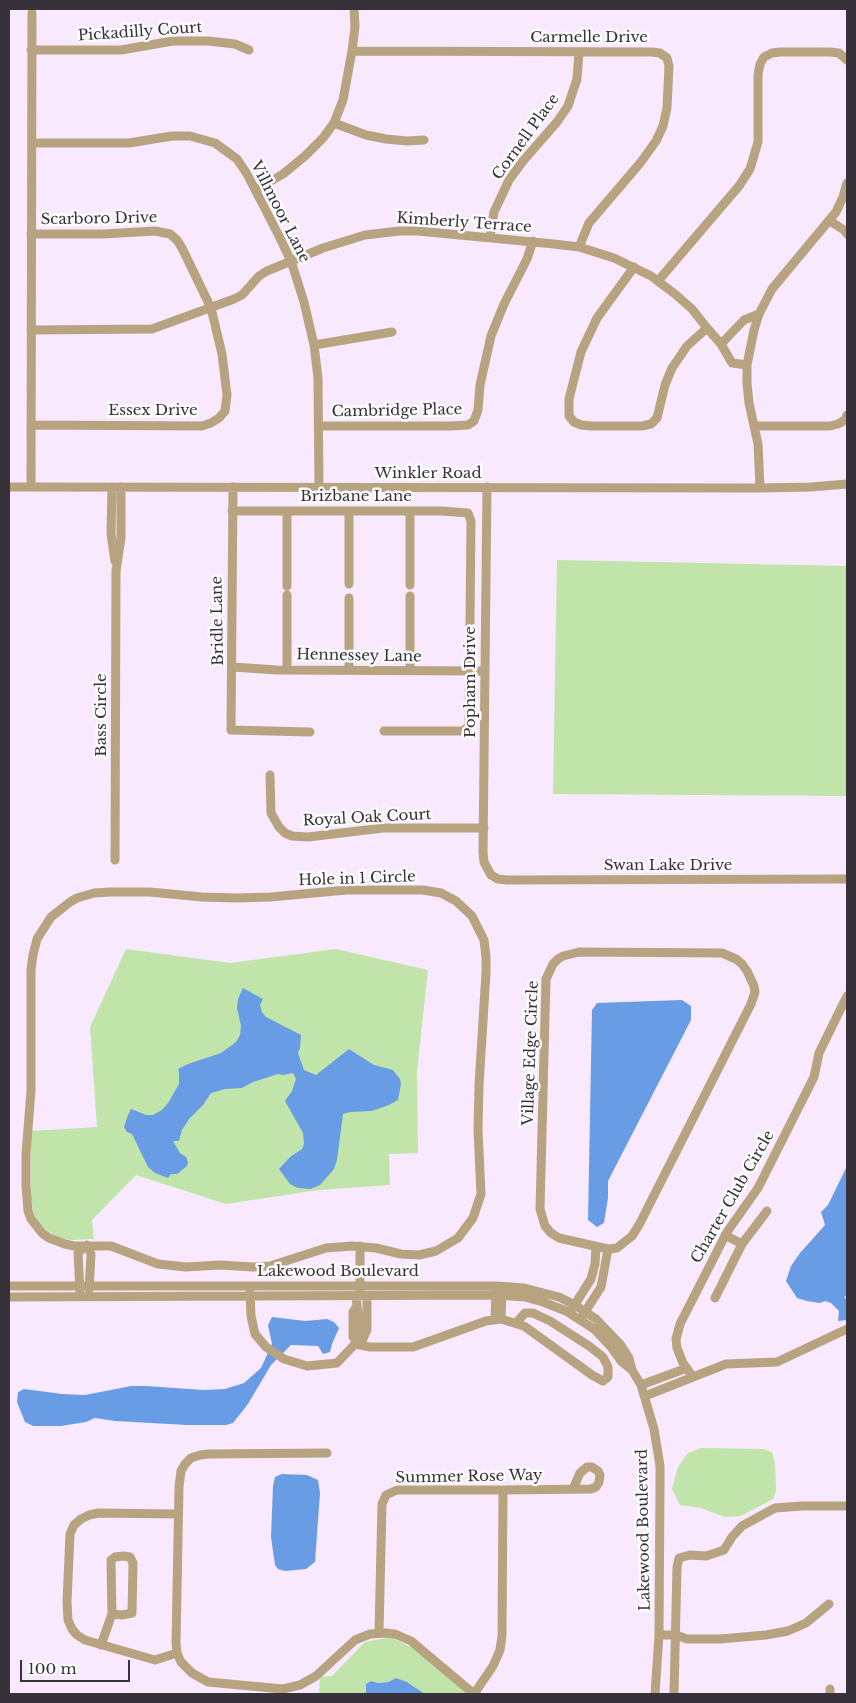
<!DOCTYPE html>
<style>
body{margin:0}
#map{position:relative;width:856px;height:1703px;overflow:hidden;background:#f8e9fe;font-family:"Libre Baskerville",serif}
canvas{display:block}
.frame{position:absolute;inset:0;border:10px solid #37313a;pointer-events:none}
.scale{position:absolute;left:20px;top:1660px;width:110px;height:22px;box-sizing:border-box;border:2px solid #37313a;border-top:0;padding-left:6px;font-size:15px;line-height:18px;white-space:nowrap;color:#37313a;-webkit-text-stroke:4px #fcfcfc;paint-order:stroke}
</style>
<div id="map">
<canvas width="856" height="1703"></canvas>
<div class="frame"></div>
<div class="scale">100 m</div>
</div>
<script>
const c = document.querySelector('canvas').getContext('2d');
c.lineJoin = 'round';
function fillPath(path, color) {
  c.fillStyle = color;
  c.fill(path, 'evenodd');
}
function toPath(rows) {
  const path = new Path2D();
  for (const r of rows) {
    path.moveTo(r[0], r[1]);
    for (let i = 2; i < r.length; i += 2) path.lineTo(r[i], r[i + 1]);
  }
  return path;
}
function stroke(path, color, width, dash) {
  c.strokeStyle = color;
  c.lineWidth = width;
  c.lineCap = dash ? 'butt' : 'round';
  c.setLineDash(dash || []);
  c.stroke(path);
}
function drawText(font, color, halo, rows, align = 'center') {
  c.font = font + ' "Libre Baskerville",serif';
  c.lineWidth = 5;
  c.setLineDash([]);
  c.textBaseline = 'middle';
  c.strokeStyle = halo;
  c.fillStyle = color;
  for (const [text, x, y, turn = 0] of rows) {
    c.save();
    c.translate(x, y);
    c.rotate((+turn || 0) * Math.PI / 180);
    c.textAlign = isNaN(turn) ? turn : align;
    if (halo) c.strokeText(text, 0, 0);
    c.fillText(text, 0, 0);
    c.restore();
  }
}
fillPath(toPath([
 [557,560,847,566,847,796,553,794],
 [126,949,230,963,336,949,428,970,417,1071,418,1153,389,1154,390,1185,319,1190,226,1204,136,1175,92,1220,94,1239,70,1240,55,1236,41,1226,34,1215,31,1198,31,1131,97,1127,90,1027],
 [701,1448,763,1449,772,1452,775,1464,776,1491,773,1499,741,1516,725,1517,701,1508,680,1505,672,1489,678,1467,688,1453],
 [391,1637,416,1650,468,1694,425,1694,407,1682,396,1678,388,1682,366,1684,366,1694,319,1694,320,1677,332,1676,365,1642]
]), '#c0e4a9');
fillPath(toPath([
 [243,988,263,999,260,1005,262,1012,266,1017,301,1035,300,1048,298,1053,304,1070,316,1075,349,1049,374,1065,393,1070,400,1079,401,1084,398,1100,389,1105,372,1111,350,1112,343,1114,337,1160,334,1169,320,1185,310,1189,298,1188,290,1184,279,1169,290,1157,302,1149,304,1144,303,1133,285,1101,292,1091,296,1079,293,1073,283,1075,278,1074,253,1082,242,1088,225,1089,211,1093,203,1105,189,1119,182,1130,179,1141,173,1141,180,1153,186,1157,188,1162,187,1166,177,1174,171,1174,168,1178,155,1173,148,1167,132,1134,127,1132,124,1127,128,1115,131,1109,146,1115,153,1115,162,1110,168,1103,179,1084,179,1073,178,1069,188,1064,221,1053,236,1042,240,1035,241,1026,237,1008,238,999],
 [682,1000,691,1006,691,1020,608,1181,608,1198,604,1223,597,1227,588,1220,592,1010,597,1003],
 [847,1166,847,1296,844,1297,847,1300,847,1320,838,1321,839,1311,831,1303,825,1301,820,1303,807,1301,797,1298,786,1281,791,1266,800,1253,825,1225,821,1212,828,1205],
 [272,1317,305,1321,327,1319,334,1322,339,1328,332,1344,330,1352,323,1354,318,1346,291,1345,271,1365,248,1404,233,1423,226,1425,187,1425,115,1421,95,1418,86,1422,61,1426,33,1426,25,1422,17,1402,18,1392,24,1389,62,1394,85,1395,131,1386,146,1386,204,1390,225,1389,244,1383,261,1368,272,1344,268,1325],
 [282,1474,307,1475,318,1480,320,1493,315,1562,306,1569,285,1571,278,1569,275,1565,271,1537,273,1486,275,1477],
 [396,1678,407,1682,425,1694,366,1694,366,1684,371,1681,378,1683,388,1682]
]), '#689de5');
stroke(toPath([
 [31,50,121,50,173,41,208,41,235,44,249,50],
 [352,51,652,52,660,53,667,58,669,66,667,108,663,126,656,141,641,162,589,223,579,247],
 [334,123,366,135,386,139,407,141,424,140],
 [32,143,129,143,172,136,190,136,215,143,237,159,247,174,278,234,291,261,304,302,314,345,318,378,319,487],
 [256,190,283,174,305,156,323,138,334,123,343,100,352,51,355,27,354,9],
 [830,221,844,230,847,234],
 [490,237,494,212,509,180,523,161,557,122,568,106,577,79,579,52],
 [634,267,597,318,581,352,569,399,569,416,574,422,581,425,591,426,642,426,651,424,657,418,665,385,672,368,687,346,707,328],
 [658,281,739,186,750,169,758,142,758,75,760,64,764,57,772,53,780,52,830,52,839,53,847,60],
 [31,330,152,329,234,299,242,295,259,276,267,271,323,248,365,235,399,231,418,231,554,244,579,247,614,258,651,276,675,294,692,309,707,328,721,344,732,363,747,365],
 [721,344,744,320,759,314],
 [314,345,392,332],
 [31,425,202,426,211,423,219,418,225,411,227,395,222,354,211,308,182,248,177,240,170,234,155,231,103,234,31,234],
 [320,426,450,426,468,425,474,421,478,410,480,385,491,336,504,304,527,259,533,241],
 [755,426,830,426,838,424,845,420,847,415],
 [9,487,760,488,811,487,847,484],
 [31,487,32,13],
 [112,487,111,534,115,561],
 [233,487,231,730,310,732],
 [487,487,483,853,484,862,491,875,498,879,507,880,847,879],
 [760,488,758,444,749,403,747,383,747,365,754,330,759,314,772,289,836,212,843,197,847,183],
 [232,511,442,511,468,513,471,521,469,726,463,731,384,731],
 [410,511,410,585],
 [349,584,349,511],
 [287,586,287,511],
 [410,596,410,671],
 [349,598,349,670],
 [233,667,277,670,485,671],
 [287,670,287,595],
 [270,775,271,813,279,827,285,833,292,836,308,837,383,828,484,828],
 [115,860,116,571,121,538,121,487],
 [346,890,423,890,441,893,456,901,472,916,484,940,486,957,486,973,479,1085,478,1130,481,1194,473,1218,458,1238,436,1251,419,1255,401,1254,376,1248,352,1246,326,1248,270,1266,253,1267,220,1265,186,1267,158,1264,111,1246,74,1246,65,1244,49,1238,42,1233,31,1219,28,1211,26,1186,26,1154,31,1091,31,970,33,955,37,939,51,917,70,902,77,898,94,893,110,892,150,892,202,897,237,898,271,897,346,890],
 [579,952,722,953,736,959,742,964,747,971,754,986,755,992,751,1004,639,1225,632,1236,617,1248,608,1249,559,1238,551,1233,545,1226,540,1209,546,979,553,964,558,959,563,956,579,952],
 [742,1244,767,1211],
 [360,1246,360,1291],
 [9,1286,496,1286,524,1288,559,1297,575,1305,596,1319,620,1344,629,1358,632,1370],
 [80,1291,78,1253,87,1245,91,1254,89,1289],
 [250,1291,251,1316,255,1334,266,1347,284,1359,307,1366,337,1363,355,1344,359,1323,356,1296],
 [9,1297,498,1295,525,1297,543,1302,566,1311,594,1329,611,1347,621,1361,632,1370,641,1385,654,1429,660,1466,660,1484,659,1635,655,1694],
 [715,1298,742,1244,725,1235],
 [572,1309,591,1279,595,1264,596,1246],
 [583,1315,601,1287,608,1249],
 [495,1319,496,1291],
 [501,1319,502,1292],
 [353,1337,353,1312,356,1307],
 [355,1344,370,1347,413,1347,486,1321,501,1319,524,1326,592,1375,603,1381,608,1377,608,1367,603,1357,589,1346,550,1321,533,1313,525,1313,516,1323],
 [355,1344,362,1341,367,1330,367,1296],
 [693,1377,683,1363,677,1348,676,1339,680,1324,727,1232,758,1188,814,1077,819,1053,847,996],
 [641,1385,687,1368],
 [645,1396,726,1364,777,1362,847,1329],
 [327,1453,208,1454,200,1455,191,1458,185,1464,181,1471,179,1487,176,1643,177,1653,181,1662,192,1673,208,1682,283,1689,300,1685,316,1676,355,1640,370,1634,386,1633,395,1634,411,1641,474,1694],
 [379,1633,382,1504,386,1495,397,1490,503,1490,591,1489,596,1487,599,1482,600,1475,598,1471,592,1467,587,1467,580,1473,573,1489],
 [659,1635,676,1635,687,1639,720,1639,766,1635,788,1631,806,1623,829,1604],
 [101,1645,112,1614,111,1560,115,1557,123,1556,130,1557,133,1563,132,1613,122,1615,112,1614],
 [177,1653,155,1660,85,1640,77,1635,72,1629,68,1620,67,1602,70,1534,74,1525,81,1519,89,1515,98,1513,178,1514],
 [474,1694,493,1666,500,1650,502,1636,503,1490],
 [674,1694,677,1567,679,1558,690,1555,706,1556,724,1550,732,1537,742,1526,775,1508,802,1506,847,1506],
 [830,1694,830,1689]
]), '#b8a380', 9);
drawText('15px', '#37313a', '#fcfcfc', [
 ["Pickadilly Court",140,32,-4],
 ["Carmelle Drive",589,38],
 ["Cornell Place",526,137,-54],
 ["Villmoor Lane",280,212,63],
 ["Scarboro Drive",99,219,-1],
 ["Kimberly Terrace",464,223,4],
 ["Essex Drive",153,411],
 ["Cambridge Place",397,411,-1],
 ["Winkler Road",428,474],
 ["Brizbane Lane",356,497],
 ["Bridle Lane",218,621,-91],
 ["Hennessey Lane",359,656,1],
 ["Popham Drive",471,682,-90],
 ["Bass Circle",102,715,-90],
 ["Royal Oak Court",367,818,-3],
 ["Swan Lake Drive",668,866],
 ["Hole in 1 Circle",357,879,-2],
 ["Village Edge Circle",531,1053,-88],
 ["Charter Club Circle",733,1197,-60],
 ["Lakewood Boulevard",338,1272],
 ["Summer Rose Way",469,1477,-1],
 ["Lakewood Boulevard",644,1530,-91]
]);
</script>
